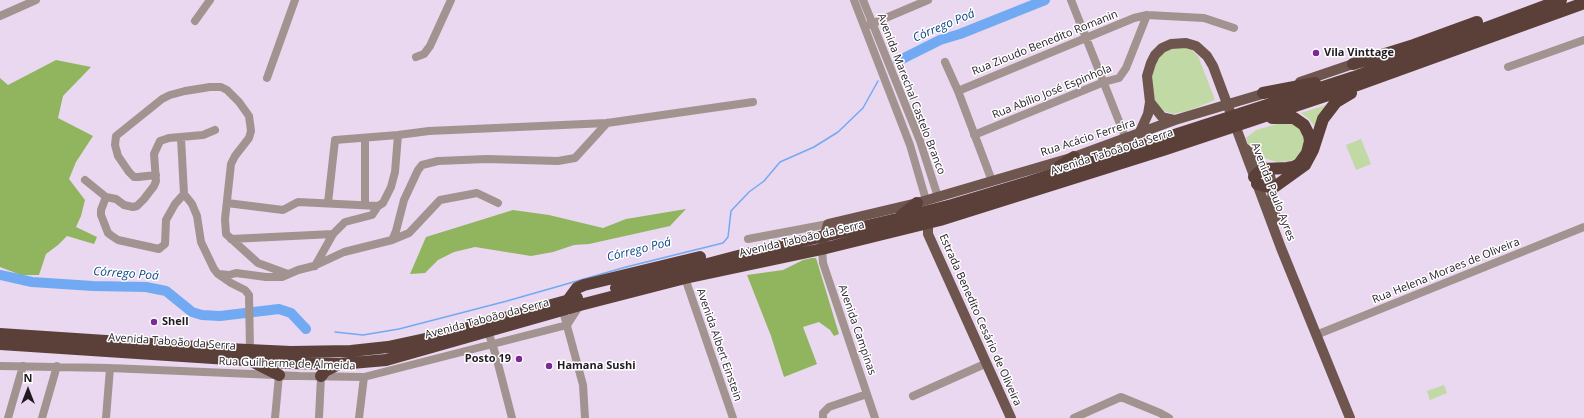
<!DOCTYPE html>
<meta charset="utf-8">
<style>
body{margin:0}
#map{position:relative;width:1584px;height:418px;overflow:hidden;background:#ead7f0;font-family:"Open Sans",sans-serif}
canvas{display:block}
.north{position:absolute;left:8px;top:370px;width:40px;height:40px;-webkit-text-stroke:3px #fff;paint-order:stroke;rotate:0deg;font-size:11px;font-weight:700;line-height:16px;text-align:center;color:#211a23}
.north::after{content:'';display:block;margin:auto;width:14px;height:18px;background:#211a23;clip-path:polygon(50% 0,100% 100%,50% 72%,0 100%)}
</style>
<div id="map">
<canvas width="1584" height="418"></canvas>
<div class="north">N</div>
</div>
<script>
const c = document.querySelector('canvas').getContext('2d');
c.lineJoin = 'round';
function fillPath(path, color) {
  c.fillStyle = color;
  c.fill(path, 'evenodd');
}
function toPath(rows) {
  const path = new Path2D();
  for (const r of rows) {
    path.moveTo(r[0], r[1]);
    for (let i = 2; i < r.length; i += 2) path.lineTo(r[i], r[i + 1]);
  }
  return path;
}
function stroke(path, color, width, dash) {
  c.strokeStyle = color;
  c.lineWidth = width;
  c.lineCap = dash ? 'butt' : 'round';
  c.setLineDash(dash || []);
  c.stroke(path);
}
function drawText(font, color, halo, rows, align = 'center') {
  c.font = font + ' "Open Sans",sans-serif';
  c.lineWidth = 3;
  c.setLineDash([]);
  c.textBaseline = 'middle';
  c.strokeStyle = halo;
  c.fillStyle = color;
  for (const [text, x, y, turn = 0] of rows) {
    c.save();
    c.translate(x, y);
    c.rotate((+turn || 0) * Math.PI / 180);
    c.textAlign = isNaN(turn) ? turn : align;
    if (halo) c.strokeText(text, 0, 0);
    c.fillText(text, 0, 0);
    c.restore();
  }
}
fillPath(toPath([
 [1183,47,1192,50,1198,56,1215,100,1190,110,1173,114,1164,111,1157,104,1152,93,1152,76,1157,59,1165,50],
 [1329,104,1316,128,1309,119,1301,113],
 [1284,122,1292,123,1302,130,1306,149,1295,159,1289,161,1277,162,1267,159,1260,155,1248,143,1246,138,1256,130],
 [1361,139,1371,164,1356,170,1346,145],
 [1444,385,1447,393,1430,400,1427,391]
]), '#c1d9a4');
fillPath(toPath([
 [56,60,91,67,63,96,58,118,93,136,76,162,69,179,85,200,81,216,76,227,97,237,94,244,67,236,58,245,46,254,39,275,21,275,0,267,0,78,8,85],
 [686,209,670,226,589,244,574,245,553,252,531,256,475,247,454,252,438,260,425,273,410,274,426,237,513,210,549,215,603,228,626,219],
 [812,258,816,258,839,334,834,336,830,330,819,322,803,327,817,364,784,377,771,336,747,275,783,270,803,260]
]), '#91b55e');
stroke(toPath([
 [335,332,363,335,399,329,507,301,626,267,723,243,728,237,731,211,749,192,764,181,780,162,814,147,838,132,863,108,878,81]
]), '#71aaf3', 1.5);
stroke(toPath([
 [898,61,940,40,960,34,1045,0],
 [0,275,32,282,93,286,146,287,166,291,192,312,202,315,220,316,279,309,291,313,306,329]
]), '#71aaf3', 10);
stroke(toPath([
 [854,0,910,145,926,200],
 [863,0,920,141,938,197],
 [1071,0,1126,139],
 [0,16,36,0],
 [195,21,210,0],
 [869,25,928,0],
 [416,57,424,54,430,46,451,0],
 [945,62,958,91,992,181],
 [1508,67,1584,40],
 [267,78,295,0],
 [958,91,1134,18,1147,15,1204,18,1234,28],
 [215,130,203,135,169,138,160,141,154,154,156,181,154,186,144,199,137,206,133,207,124,205,116,199,106,197,101,210,101,215,108,233,112,236,118,240,159,249,165,244,166,220,175,204,184,194,192,204,197,216,201,242,214,269,218,274,231,283,245,290,249,295,250,350],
 [974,135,1104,82,1119,78,1126,68,1147,15],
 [181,138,184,194],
 [365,138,365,205],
 [156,175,138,177,134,177,129,172,118,156,115,145,116,136,162,99,170,95,185,91,210,87,221,87,227,90,239,102,249,116,251,131,249,138,235,156,231,164,225,219,226,234,258,263,288,274],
 [85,180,106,197],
 [227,203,283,210,298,202,378,206],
 [328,203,335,140,398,135,429,131,607,123,753,102],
 [231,239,333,234],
 [748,239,828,224],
 [392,240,396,231,404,200,418,170,422,165,438,161,487,159,558,161,575,158,607,123],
 [822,249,823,263,875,418],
 [315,266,333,234,345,222,372,215,378,206,383,203,391,187,395,172,398,135],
 [219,274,229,275,236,273,266,277,282,277,298,270,314,266,344,252,392,240,409,233,440,200,477,193,498,203],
 [685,278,733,418],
 [563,311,583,385,585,418],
 [567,325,580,305],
 [487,328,496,356,512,418],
 [1316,335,1584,227],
 [0,366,110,368,299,376,364,377,567,325],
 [913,396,987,363],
 [8,418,23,366],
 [42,418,57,366],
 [106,418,110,368],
 [275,418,279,375],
 [319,418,321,376],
 [359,418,364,377],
 [823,418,823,413,829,407,867,394],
 [1074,418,1121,397,1160,413,1169,418]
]), '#a29390', 8);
stroke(toPath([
 [1300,82,1353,64],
 [1150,102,1162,117,1175,120],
 [1139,134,1148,114,1150,102,1147,76,1151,63,1155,55,1162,48,1171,44,1186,43,1196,46,1207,56,1213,66,1281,248,1350,418],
 [1246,149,1269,172,1273,188,1272,200,1276,218],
 [930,217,928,223,928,234,1011,418],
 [823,242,828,224,917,203,1074,157,1175,120,1269,92]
]), '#6e564f', 10);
stroke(toPath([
 [1353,64,1414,45,1477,22],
 [1263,93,1315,83],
 [1057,168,1074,157],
 [1254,177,1260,171,1264,169,1287,168,1293,167,1299,164,1307,153,1310,141,1309,135,1304,125,1294,118,1272,118],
 [1257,184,1273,188,1305,165,1313,150,1323,119,1336,102,1351,93],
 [901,216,917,203],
 [616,288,738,256,897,219,952,205,1029,182,1354,77,1561,0],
 [566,303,577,288,584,285,700,257],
 [0,334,227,349,291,352,351,351,388,347,439,336,577,298],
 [0,344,289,363,340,364,386,360,580,305,685,278,822,249,940,220,1166,149,1346,89,1584,3],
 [255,363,279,375],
 [321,376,325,371,337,365]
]), '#5b4039', 12);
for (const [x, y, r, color] of [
 [1316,53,4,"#7b2998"],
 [154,322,4,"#7b2998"],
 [519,359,4,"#7b2998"],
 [549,366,4,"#7b2998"]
]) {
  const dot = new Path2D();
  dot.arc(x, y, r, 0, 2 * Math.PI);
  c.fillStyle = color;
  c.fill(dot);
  stroke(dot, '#fff', 1.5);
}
drawText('11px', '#211a23', '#fff', [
 ["Rua Zioudo Benedito Romanin",1045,43,-22],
 ["Rua Abílio José Espinhola",1052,92,-22],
 ["Avenida Marechal Castelo Branco",911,94,69],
 ["Rua Acácio Ferreira",1088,138,-18],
 ["Avenida Taboão da Serra",1112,152,-18],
 ["Avenida Paulo Ayres",1273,192,69],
 ["Avenida Taboão da Serra",802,239,-13],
 ["Rua Helena Moraes de Oliveira",1446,271,-22],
 ["Avenida Taboão da Serra",487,319,-15],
 ["Estrada Benedito Cesário de Oliveira",980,320,66],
 ["Avenida Campinas",857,330,71],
 ["Avenida Taboão da Serra",172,342,4],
 ["Avenida Albert Einstein",719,345,71],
 ["Rua Guilherme de Almeida",287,364,2]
]);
drawText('bold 11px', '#211a23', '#fff', [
 ["Vila Vinttage",1324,53],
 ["Shell",162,322],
 ["Posto 19",511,359,"right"],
 ["Hamana Sushi",557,366]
], 'left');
drawText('italic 12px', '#0a4687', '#fff', [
 ["Córrego Poá",944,26,-23],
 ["Córrego Poá",639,250,-14],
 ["Córrego Poá",126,274,4]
]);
</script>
